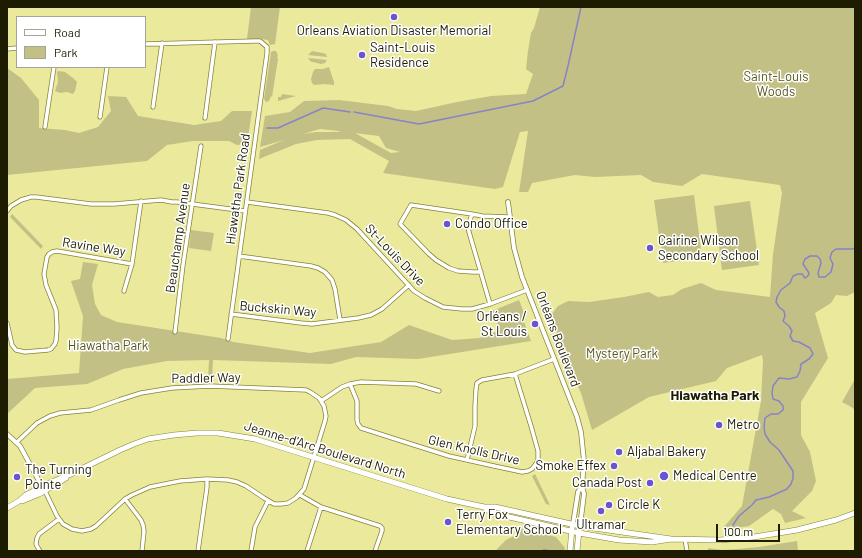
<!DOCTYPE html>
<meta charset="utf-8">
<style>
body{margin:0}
#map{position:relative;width:862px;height:558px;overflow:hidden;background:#ebe99c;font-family:Barlow,sans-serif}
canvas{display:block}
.frame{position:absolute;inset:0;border:8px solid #1d1b00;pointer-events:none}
.legend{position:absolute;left:16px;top:16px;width:130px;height:52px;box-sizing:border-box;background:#fff;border:1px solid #a5a499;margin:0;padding:5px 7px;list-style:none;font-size:12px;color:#1d1b00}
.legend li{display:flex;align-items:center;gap:8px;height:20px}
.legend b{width:20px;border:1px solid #a5a499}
.scale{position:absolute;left:716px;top:524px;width:64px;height:18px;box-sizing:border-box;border:2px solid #1d1b00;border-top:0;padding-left:5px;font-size:12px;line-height:14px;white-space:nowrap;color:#1d1b00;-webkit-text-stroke:3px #fff;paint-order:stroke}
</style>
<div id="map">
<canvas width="862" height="558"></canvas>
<div class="frame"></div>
<ul class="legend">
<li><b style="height:5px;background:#fff"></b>Road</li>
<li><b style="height:11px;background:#c2c084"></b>Park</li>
</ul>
<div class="scale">100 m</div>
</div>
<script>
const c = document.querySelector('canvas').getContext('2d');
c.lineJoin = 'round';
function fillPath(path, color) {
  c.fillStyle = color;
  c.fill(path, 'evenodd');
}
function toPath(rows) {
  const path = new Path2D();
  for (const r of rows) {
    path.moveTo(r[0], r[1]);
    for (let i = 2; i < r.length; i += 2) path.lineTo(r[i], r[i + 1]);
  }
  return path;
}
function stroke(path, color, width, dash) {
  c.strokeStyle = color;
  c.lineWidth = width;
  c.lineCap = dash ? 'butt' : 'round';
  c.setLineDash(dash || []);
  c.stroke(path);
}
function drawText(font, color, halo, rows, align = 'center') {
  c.font = font + ' Barlow,sans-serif';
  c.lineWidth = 3;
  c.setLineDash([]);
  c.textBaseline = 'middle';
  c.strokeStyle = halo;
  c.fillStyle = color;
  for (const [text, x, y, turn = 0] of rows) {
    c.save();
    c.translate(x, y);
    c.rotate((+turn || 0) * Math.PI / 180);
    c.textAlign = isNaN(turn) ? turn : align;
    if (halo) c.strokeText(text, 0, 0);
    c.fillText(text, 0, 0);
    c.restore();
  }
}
fillPath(toPath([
 [251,7,280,7,275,44,270,45,268,40,261,39,247,39],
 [540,7,855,7,855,292,847,296,836,295,831,303,815,313,828,358,801,402,801,435,810,452,816,481,812,491,792,511,806,518,785,523,781,514,773,509,749,526,729,529,723,528,742,506,761,401,763,361,762,355,727,368,716,381,649,397,592,430,581,393,574,377,575,376,549,315,551,315,558,306,568,301,589,302,624,297,649,292,658,297,673,295,682,289,701,283,716,290,770,297,773,254,782,193,780,185,702,174,682,186,653,182,641,175,595,177,575,175,532,183,528,192,519,192,528,131,520,132,503,187,495,189,383,173,389,161,350,139,317,140,296,144,259,159,260,150,284,140,260,147,265,116,290,112,304,101,339,100,388,106,397,109,416,111,457,102,491,96,526,94,533,74,526,69,528,51,531,33,534,28],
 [320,129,339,131,340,132,316,132,303,134],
 [355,133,379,136,386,148,400,152,391,153],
 [273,51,276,51,277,53,278,56,277,58,278,59,272,97,271,96,269,101,266,102,264,99,271,52],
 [312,51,323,53,326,54,327,57,308,55],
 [308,58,327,60,325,63,321,64,313,62,310,61],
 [329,67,334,82,334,85,325,84,314,85,312,83,311,79,313,72,315,69,323,69],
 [7,68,21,78,39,100,39,128,65,130,79,133,98,127,111,111,108,96,126,97,138,116,194,125,221,121,232,111,252,111,247,144,237,145,229,141,193,141,167,145,147,161,7,175],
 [58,71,65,72,73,78,77,82,75,91,73,94,67,92,60,93,55,91,58,82,57,72],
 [282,94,296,96,278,101,278,97,281,97],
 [694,195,702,258,663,263,654,200],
 [750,201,759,265,722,270,714,206],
 [12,214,43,246,41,249,10,217],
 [191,230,214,233,211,251,189,248],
 [83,262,98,264,92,285,95,304,101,315,117,322,221,338,233,342,310,353,381,342,409,325,452,340,480,338,500,330,492,311,519,300,526,318,524,322,531,341,418,359,356,357,331,364,213,360,212,380,208,380,209,360,167,361,123,369,87,384,35,388,7,414,7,379,79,373,83,316,71,281,80,279],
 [855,379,855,411,853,408,842,402],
 [535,474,550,505,546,504,532,476],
 [520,528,556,537,565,548,564,551,496,551,498,548,506,540,516,535],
 [797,541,798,551,708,551,708,548,722,550,737,549,759,547]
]), '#c2c084');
stroke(toPath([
 [354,112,419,124,533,101,563,86,568,66,581,7],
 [267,128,278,128,323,108,350,112],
 [733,525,739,516,752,505,756,500,769,497,787,489,791,484,793,478,793,471,779,450,770,442,765,434,764,427,765,418,771,414,778,414,783,410,783,406,779,401,773,399,772,393,773,386,779,378,789,379,797,377,800,371,801,364,809,359,813,354,810,348,799,342,793,341,790,336,792,331,789,326,783,321,785,316,784,311,779,307,776,302,777,297,781,290,790,283,793,276,798,274,802,274,805,278,808,276,809,273,803,264,805,259,810,256,817,256,820,259,821,263,818,273,819,277,825,277,831,272,833,264,830,258,832,252,836,249,852,249,855,248],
 [542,551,544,550,551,551]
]), '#8883c5', 1.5);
const minor = toPath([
 [145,44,255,41,260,41,267,47,267,53,228,339],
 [7,49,17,48],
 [153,107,162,43],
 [100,117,107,67],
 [205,118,215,42],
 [45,127,54,67],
 [247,202,328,213,335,215,346,220,357,229,414,291,425,298,443,307,462,309,472,309,490,304,527,290],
 [7,211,11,206,21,200,31,197,36,197,91,204,114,204,161,200,172,202,177,202,245,211],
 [472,214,468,226,469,232,490,304],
 [239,256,311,266,318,268,325,272,332,280,335,289,340,320],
 [481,272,473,272,458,271,449,268,436,260,429,254,400,224,411,205,472,214,482,216,509,217],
 [124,291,132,264,141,201],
 [231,314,301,323,312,324,358,318,371,315,382,309,409,285],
 [7,323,12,345,16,350,25,352,48,350,51,349,55,344,56,341,57,328,56,310,46,285,44,274,47,257,49,254,52,252,57,251,132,264],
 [175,332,183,265,201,146],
 [350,384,357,401,357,420,358,424,361,428,411,444,449,456,494,466,522,472,528,471,532,469,538,461,538,451,531,426,515,374],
 [321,401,342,387,350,384,361,382,416,384,439,391],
 [17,442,37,423,50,416,60,413,91,410,119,400,141,393,172,388,210,386,306,390,310,392,319,398,324,406,326,416,325,421,304,489,296,498,288,503,281,504,274,504,264,498,246,486,237,482,228,480,207,479,180,481,150,487,132,495,125,499,96,526,91,529,82,531,72,529,63,524,57,516,45,491],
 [467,460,475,426,475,406,476,389,477,383,482,380,515,374,554,359],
 [300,495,321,507,380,526,382,528,382,531,375,551],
 [125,499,141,520,143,525,144,531,142,551],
 [685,539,687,551],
 [40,551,38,548,36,544,37,538,39,534,59,519],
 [198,551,207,487,207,479],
 [251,551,255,527,268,501],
 [307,551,321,507]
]);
const tertiary = toPath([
 [508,202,514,248,522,277,577,417,581,432,584,461,582,486,584,494,580,526],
 [7,434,20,446,43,488],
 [573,524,578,492,582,486]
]);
const secondary = toPath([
 [22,501,39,494,58,483,66,478],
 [484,507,492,513,579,533,619,540,652,542,671,539,720,540,754,537,797,530,836,520,855,513],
 [7,508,19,501,26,495,47,484,69,475,120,450,134,444,148,439,174,435,197,433,218,433,255,439,447,499,484,507,495,507,580,526,671,539],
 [570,551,572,528],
 [577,551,579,530]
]);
stroke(minor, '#868337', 5);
stroke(tertiary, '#868337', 5.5);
stroke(secondary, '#868337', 6);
stroke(minor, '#fff', 3.5);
stroke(tertiary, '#fff', 4);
stroke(secondary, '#fff', 5);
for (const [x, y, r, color] of [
 [394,17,4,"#6a55ce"],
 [362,55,4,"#6a55ce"],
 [447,224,4,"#6a55ce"],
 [650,248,4,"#6a55ce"],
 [535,324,4,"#6a55ce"],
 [719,425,4,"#6a55ce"],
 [619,452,4,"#6a55ce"],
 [614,466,4,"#6a55ce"],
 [664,476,5,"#6a55ce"],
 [17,477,4,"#6a55ce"],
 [650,483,4,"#6a55ce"],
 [609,505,4,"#6a55ce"],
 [601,511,4,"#6a55ce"],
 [448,522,4,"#6a55ce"]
]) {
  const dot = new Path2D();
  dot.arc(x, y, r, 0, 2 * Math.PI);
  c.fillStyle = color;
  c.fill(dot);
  stroke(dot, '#fff', 1.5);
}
drawText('13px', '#1d1b00', '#fff', [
 ["Orleans Aviation Disaster Memorial",394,31,"center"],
 ["Saint-Louis",370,48],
 ["Residence",370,63],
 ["Condo Office",455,224],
 ["Cairine Wilson",658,241],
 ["Secondary School",658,256],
 ["Orléans /",527,317,"right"],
 ["St Louis",527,332,"right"],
 ["Metro",727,425],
 ["Aljabal Bakery",627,452],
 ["Smoke Effex",606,466,"right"],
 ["The Turning",25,470],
 ["Pointe",25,485],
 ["Medical Centre",673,476],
 ["Canada Post",642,483,"right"],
 ["Circle K",617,505],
 ["Terry Fox",456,515],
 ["Elementary School",456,530],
 ["Ultramar",601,525,"center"]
], 'left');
drawText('13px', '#59571e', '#fff', [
 ["Saint-Louis",776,77],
 ["Woods",776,92],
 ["Hiawatha Park",108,346],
 ["Mystery Park",622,354]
]);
drawText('13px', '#1d1b00', '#fff', [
 ["Hiawatha Park Road",238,189,-82],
 ["Beauchamp Avenue",178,238,-82],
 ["Ravine Way",94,247,9],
 ["St-Louis Drive",395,255,46],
 ["Buckskin Way",278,309,5],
 ["Orléans Boulevard",558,339,69],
 ["Paddler Way",206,378,-1],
 ["Jeanne-d'Arc Boulevard North",325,450,17],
 ["Glen Knolls Drive",474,450,13]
]);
drawText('bold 14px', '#1d1b00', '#fff', [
 ["Hiawatha Park",715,395]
]);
</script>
